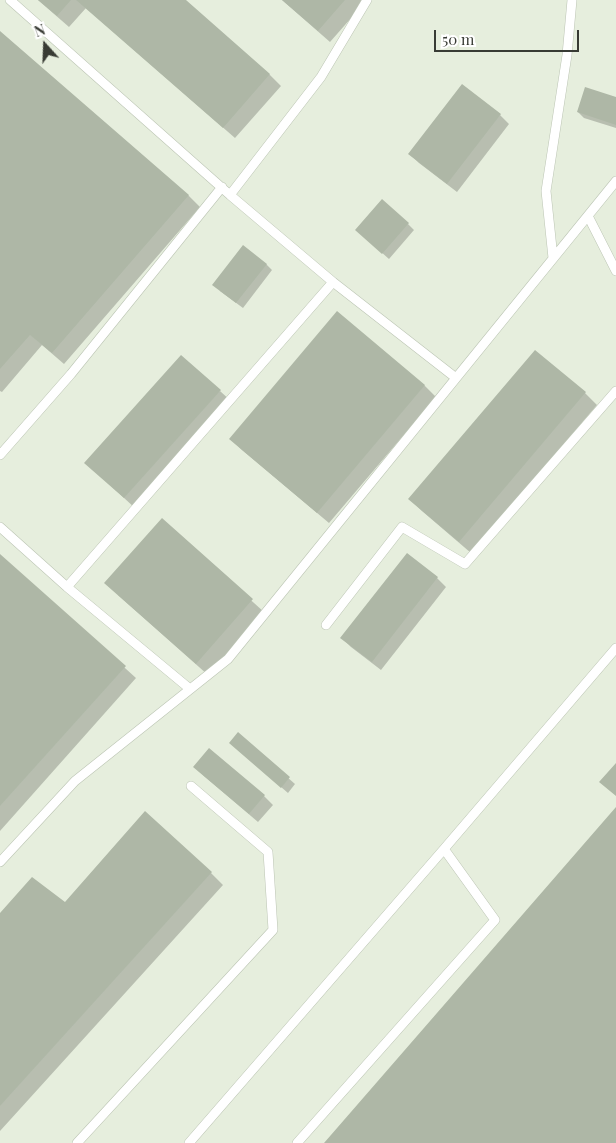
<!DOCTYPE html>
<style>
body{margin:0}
#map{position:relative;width:616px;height:1143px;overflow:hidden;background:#e6eedd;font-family:"Playfair Display",serif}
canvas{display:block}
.north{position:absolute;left:20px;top:20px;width:50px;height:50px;-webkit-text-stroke:4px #fff;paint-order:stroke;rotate:340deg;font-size:14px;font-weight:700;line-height:20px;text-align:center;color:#383b34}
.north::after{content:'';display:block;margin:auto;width:18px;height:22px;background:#383b34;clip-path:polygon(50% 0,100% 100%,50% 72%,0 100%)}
.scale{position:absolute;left:434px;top:30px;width:145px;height:22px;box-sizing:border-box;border:2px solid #383b34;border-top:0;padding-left:6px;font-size:15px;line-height:18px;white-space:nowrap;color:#383b34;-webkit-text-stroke:4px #fff;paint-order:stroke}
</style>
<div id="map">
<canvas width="616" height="1143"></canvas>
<div class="north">N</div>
<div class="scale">50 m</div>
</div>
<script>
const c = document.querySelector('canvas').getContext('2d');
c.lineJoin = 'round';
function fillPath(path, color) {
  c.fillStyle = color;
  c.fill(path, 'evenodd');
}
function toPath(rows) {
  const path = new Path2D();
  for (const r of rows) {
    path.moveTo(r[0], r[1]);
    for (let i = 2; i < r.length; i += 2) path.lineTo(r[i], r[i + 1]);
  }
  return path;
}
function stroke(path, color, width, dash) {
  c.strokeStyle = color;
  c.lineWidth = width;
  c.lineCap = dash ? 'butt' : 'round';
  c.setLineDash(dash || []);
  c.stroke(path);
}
fillPath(toPath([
 [38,0,184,0,269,74,281,86,235,138,86,8,69,27],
 [282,0,367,0,330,42],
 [0,33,188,195,200,207,64,364,42,345,2,392,0,391],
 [616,99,616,128,584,118,578,112],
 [500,115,509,124,457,192,419,163,410,154],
 [408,224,414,230,389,259,363,236],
 [266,264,272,270,243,308,220,291],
 [535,351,585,393,597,405,471,553,422,511,410,499],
 [424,385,436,397,329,523,242,450,231,439],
 [220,391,232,402,136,509,98,474],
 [162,520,264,612,208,675,118,595],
 [0,555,136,678,0,831],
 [407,555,437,578,446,587,381,670,351,647,342,638],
 [238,734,295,784,288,793,237,749],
 [195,767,264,796,273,805,258,822,204,776],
 [211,873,223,885,0,1131,0,914,65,904]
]), '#0003');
fillPath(toPath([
 [38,0,71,0,57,16],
 [76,0,186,0,270,74,223,128],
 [282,0,345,0,318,31],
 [0,31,189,195,52,353,30,335,0,369],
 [462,84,501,114,447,184,408,154],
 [585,87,616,97,616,125,577,112],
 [382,199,409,223,382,254,355,230],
 [243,245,267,264,236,303,212,285],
 [337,311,425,385,317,513,229,439],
 [535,350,586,392,459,542,408,499],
 [181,355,221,390,124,498,84,463],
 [162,518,253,599,196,664,104,583],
 [407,553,438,577,372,662,340,638],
 [0,554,126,666,0,806],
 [238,732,290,777,281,788,229,743],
 [209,748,265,795,249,814,193,767],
 [616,763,616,796,599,782],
 [616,807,616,1143,324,1143],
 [145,811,212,872,0,1106,0,913,32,877,65,902]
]), '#aeb7a6');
const service = toPath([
 [10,0,230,195,333,282,456,378],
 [230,195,321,77,367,0],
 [588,216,616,271],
 [553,258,546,191,567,55,572,0],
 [0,455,71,374,222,187],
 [0,527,67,587,190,689],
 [67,587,333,282],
 [326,625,402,527,465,564,616,391],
 [0,862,75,781,228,659,616,181],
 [77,1143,273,930,268,852,191,786],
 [189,1143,444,849,616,648],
 [297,1143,495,920,444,849]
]);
stroke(service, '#bbc4b3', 10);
stroke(service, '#fff', 9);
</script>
